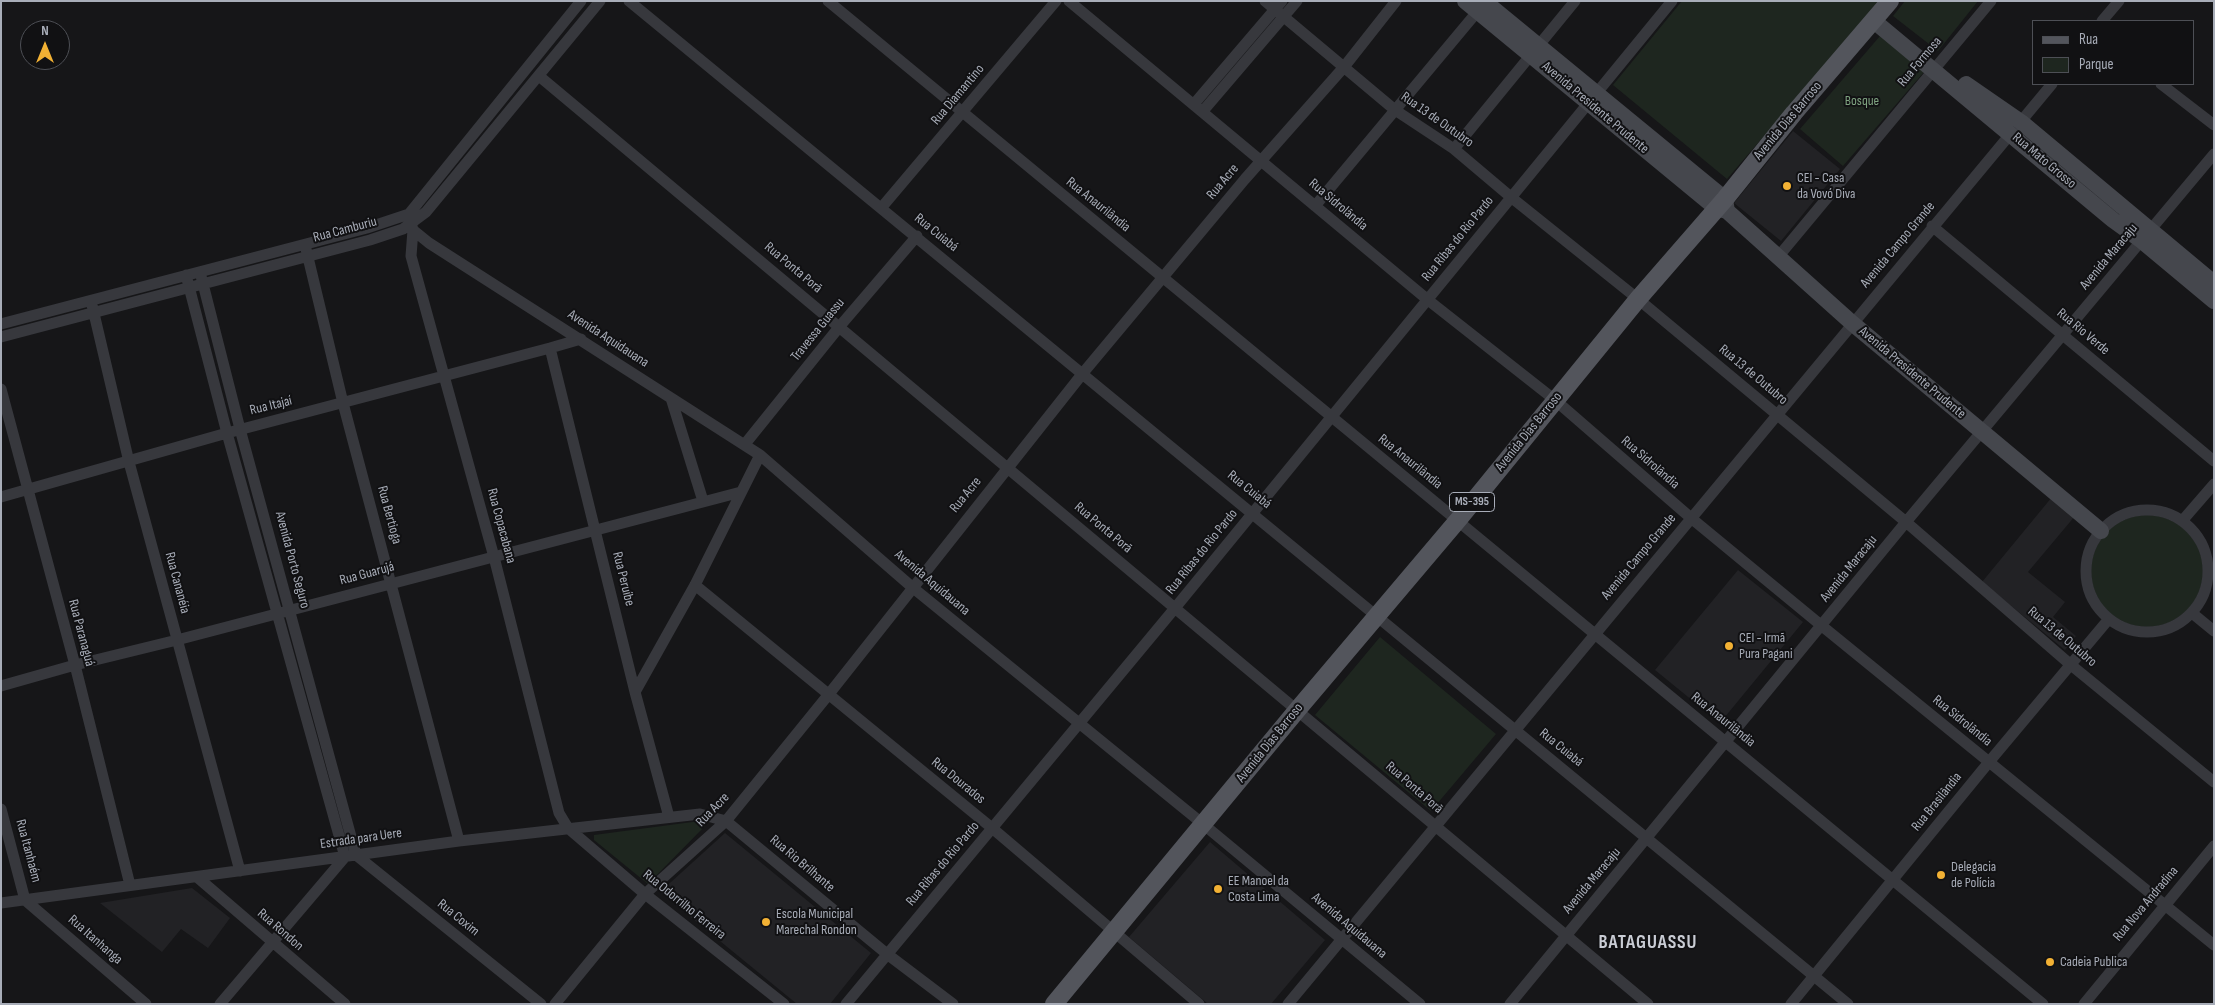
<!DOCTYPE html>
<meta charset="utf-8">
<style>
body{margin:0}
#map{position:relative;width:2215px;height:1005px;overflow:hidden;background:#161618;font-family:"Sofia Sans Condensed",sans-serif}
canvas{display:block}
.frame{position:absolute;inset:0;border:2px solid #a8adb8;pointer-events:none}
.legend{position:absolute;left:2032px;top:20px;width:162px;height:65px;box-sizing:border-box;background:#111113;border:1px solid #4d4f55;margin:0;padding:6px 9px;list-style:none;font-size:15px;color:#a8adb8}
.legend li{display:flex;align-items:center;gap:10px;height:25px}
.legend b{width:25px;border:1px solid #4d4f55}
.north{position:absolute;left:20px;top:20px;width:50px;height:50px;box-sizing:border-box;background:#111113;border:1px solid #4d4f55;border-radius:50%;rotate:0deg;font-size:14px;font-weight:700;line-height:20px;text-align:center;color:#a8adb8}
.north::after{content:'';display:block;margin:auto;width:18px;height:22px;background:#f2b134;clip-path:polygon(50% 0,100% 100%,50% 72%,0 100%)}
</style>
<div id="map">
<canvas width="2215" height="1005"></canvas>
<div class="frame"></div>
<ul class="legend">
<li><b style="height:6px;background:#53555c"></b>Rua</li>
<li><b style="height:14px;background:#1e261f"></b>Parque</li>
</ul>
<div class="north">N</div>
</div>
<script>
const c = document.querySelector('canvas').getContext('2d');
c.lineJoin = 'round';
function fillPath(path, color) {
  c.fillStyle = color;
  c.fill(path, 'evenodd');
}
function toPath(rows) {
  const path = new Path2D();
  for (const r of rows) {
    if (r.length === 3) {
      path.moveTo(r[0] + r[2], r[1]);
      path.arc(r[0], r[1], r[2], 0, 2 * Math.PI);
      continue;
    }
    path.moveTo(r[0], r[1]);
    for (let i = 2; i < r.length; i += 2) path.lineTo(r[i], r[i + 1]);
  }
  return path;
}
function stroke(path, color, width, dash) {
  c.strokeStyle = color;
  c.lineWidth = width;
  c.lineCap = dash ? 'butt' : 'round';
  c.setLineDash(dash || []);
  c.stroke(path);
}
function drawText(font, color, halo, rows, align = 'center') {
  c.font = font + ' "Sofia Sans Condensed",sans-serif';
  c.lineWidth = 4;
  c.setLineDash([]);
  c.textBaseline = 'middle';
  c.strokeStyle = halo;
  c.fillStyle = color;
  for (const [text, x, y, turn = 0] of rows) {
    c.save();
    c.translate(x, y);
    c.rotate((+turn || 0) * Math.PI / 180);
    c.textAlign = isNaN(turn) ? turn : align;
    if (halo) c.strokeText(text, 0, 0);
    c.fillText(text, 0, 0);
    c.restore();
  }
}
fillPath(toPath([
 [1793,131,1840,169,1781,241,1734,203],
 [2052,497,2075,516,2028,572,2065,602,2053,617,2076,636,2065,650,1982,582],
 [1738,570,1803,622,1720,723,1655,670],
 [725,833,871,953,830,1004,797,1004,660,892],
 [1210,842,1325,940,1271,1004,1208,1004,1129,937],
 [192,888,230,918,208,948,181,929,162,952,100,903]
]), '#222225');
fillPath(toPath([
 [1682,1,1880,1,1727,179,1613,85],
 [1905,1,1978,1,1938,51,1893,16],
 [1880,36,1924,72,1843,166,1800,129],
 [2147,571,56],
 [1380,637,1496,734,1431,811,1315,715],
 [700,821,705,826,648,884,594,840,594,835]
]), '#1e261f');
stroke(toPath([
 [629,1,1848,1004],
 [828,1,2043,1004],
 [1069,1,1428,300,1555,400,1691,518,1822,626,2214,945],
 [1265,1,1395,110,1454,149,1512,198,1638,299,1906,522,2071,665,2214,782],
 [2102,21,2119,1],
 [539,76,1648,1004],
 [2161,84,2214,125],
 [1194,104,1282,1],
 [1203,111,1297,1],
 [1454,149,1575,1],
 [1315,206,1482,6],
 [882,207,1056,1],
 [409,214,413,230,429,243,760,455,912,587,1203,824,1420,1004],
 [1932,226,2214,461],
 [413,230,411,256,494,557,559,813,568,828,645,894,784,1004],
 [306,249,343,403,459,841],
 [1778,257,1991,1],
 [200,272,240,429,356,855,541,1004],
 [186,275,227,433,345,857,220,1004],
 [92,305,129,462,240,871],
 [1,324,367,228,409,214,581,1],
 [1,337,370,240,403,229,426,212,600,1],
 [550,348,635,692,669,817],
 [1,389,75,665,130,885],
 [671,398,703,501],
 [745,444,840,326,917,236],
 [1,497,227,433,550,348,581,339],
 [2147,571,61],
 [2182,521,2214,484],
 [695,585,992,828,1199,1004],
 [2192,613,2214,631],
 [1,686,75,665,177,640,741,492],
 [635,692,695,585,760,455],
 [1,809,25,900,146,1004],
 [197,877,345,1004],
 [1,903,459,841,700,814,726,821,887,954,953,1004],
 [555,1004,645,894,726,821,829,694,1083,373,1245,179,1344,67,1396,1],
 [846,1004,1175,608,1672,1],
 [1288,1004,2052,84],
 [1510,1004,1906,522,2214,154],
 [1791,1004,1989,762,2108,620],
 [2084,1004,2214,846]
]), '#37383d', 11);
stroke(toPath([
 [1465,1,1716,208,1727,211,1852,323,2101,531],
 [1484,1,1725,199,1727,211],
 [1874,21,2113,220,2142,241,2214,301],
 [1966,84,2021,122,2214,283]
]), '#45474d', 16);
stroke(toPath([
 [1054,1004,1298,709,1458,520,1638,299,1725,199,1794,113,1890,1]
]), '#53555c', 18);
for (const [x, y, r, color] of [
 [1787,186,5,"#f2b134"],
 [1729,646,5,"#f2b134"],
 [1941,875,5,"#f2b134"],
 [1218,889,5,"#f2b134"],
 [766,922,5,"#f2b134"],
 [2050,962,5,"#f2b134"]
]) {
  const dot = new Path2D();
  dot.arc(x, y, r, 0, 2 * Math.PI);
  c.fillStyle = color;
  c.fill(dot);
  stroke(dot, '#111113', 2);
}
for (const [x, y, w] of [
 [1472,502,45]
]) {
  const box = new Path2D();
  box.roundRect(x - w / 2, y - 9.5, w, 19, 4);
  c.fillStyle = '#111113';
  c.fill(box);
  stroke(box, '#a8adb8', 1);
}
drawText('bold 12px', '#a8adb8', null, [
 ["MS-395",1472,502]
]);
drawText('14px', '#a8adb8', '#111113', [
 ["Rua Formosa",1920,62,-50],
 ["Rua Diamantino",958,95,-50],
 ["Avenida Presidente Prudente",1595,108,40],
 ["Rua 13 de Outubro",1437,120,35],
 ["Avenida Dias Barroso",1788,121,-50],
 ["Rua Mato Grosso",2044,161,40],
 ["Rua Acre",1223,182,-50],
 ["Rua Anaurilândia",1098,205,39],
 ["Rua Sidrolândia",1338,205,40],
 ["Rua Camburiu",345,230,-15],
 ["Rua Cuiabá",936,233,39],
 ["Rua Ribas do Rio Pardo",1458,239,-51],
 ["Avenida Campo Grande",1898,245,-50],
 ["Avenida Maracaju",2109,257,-50],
 ["Rua Ponta Porã",793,268,40],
 ["Travessa Guassu",818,330,-51],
 ["Rua Rio Verde",2083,332,40],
 ["Avenida Aquidauana",608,339,33],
 ["Avenida Presidente Prudente",1912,373,40],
 ["Rua 13 de Outubro",1753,375,40],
 ["Rua Itajaí",271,406,-14],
 ["Avenida Dias Barroso",1529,432,-51],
 ["Rua Anaurilândia",1410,462,39],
 ["Rua Sidrolândia",1650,463,41],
 ["Rua Cuiabá",1249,490,39],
 ["Rua Acre",966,495,-51],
 ["Rua Bertioga",389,515,75],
 ["Rua Copacabana",501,526,75],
 ["Rua Ponta Porã",1103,528,40],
 ["Rua Ribas do Rio Pardo",1202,552,-51],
 ["Avenida Campo Grande",1639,557,-50],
 ["Avenida Porto Seguro",292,560,75],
 ["Avenida Maracaju",1849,569,-51],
 ["Rua Guarujá",367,574,-15],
 ["Rua Peruíbe",623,579,76],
 ["Rua Cananéia",177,583,75],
 ["Avenida Aquidauana",932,583,40],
 ["Rua Paranaguá",81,633,75],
 ["Rua 13 de Outubro",2062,637,40],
 ["Rua Anaurilândia",1723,720,39],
 ["Rua Sidrolândia",1962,721,39],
 ["Avenida Dias Barroso",1270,743,-51],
 ["Rua Cuiabá",1561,748,39],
 ["Rua Dourados",958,781,39],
 ["Rua Ponta Porã",1414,788,41],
 ["Rua Brasilândia",1937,802,-51],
 ["Rua Acre",713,810,-46],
 ["Estrada para Uere",361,839,-8],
 ["Rua Itanhaém",28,851,75],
 ["Rua Rio Brilhante",802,864,40],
 ["Rua Ribas do Rio Pardo",943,864,-50],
 ["Avenida Maracaju",1592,881,-50],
 ["Rua Nova Andradina",2146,904,-50],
 ["Rua Odorrilho Ferreira",684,905,39],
 ["Rua Coxim",458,918,39],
 ["Avenida Aquidauana",1349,926,40],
 ["Rua Rondon",280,930,41],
 ["Rua Itanhanga",95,940,41]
]);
drawText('14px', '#7fa381', '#111113', [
 ["Bosque",1862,101]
]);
drawText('14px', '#a8adb8', '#111113', [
 ["CEI - Casa",1797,178],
 ["da Vovó Diva",1797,194],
 ["CEI - Irmã",1739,638],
 ["Pura Pagani",1739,654],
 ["Delegacia",1951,867],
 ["de Polícia",1951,883],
 ["EE Manoel da",1228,881],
 ["Costa Lima",1228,897],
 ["Escola Municipal",776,914],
 ["Marechal Rondon",776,930],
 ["Cadeia Publica",2060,962]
], 'left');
c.letterSpacing = '1px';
drawText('bold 19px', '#c9ccd4', '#111113', [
 ["BATAGUASSU",1648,943]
]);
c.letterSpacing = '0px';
</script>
